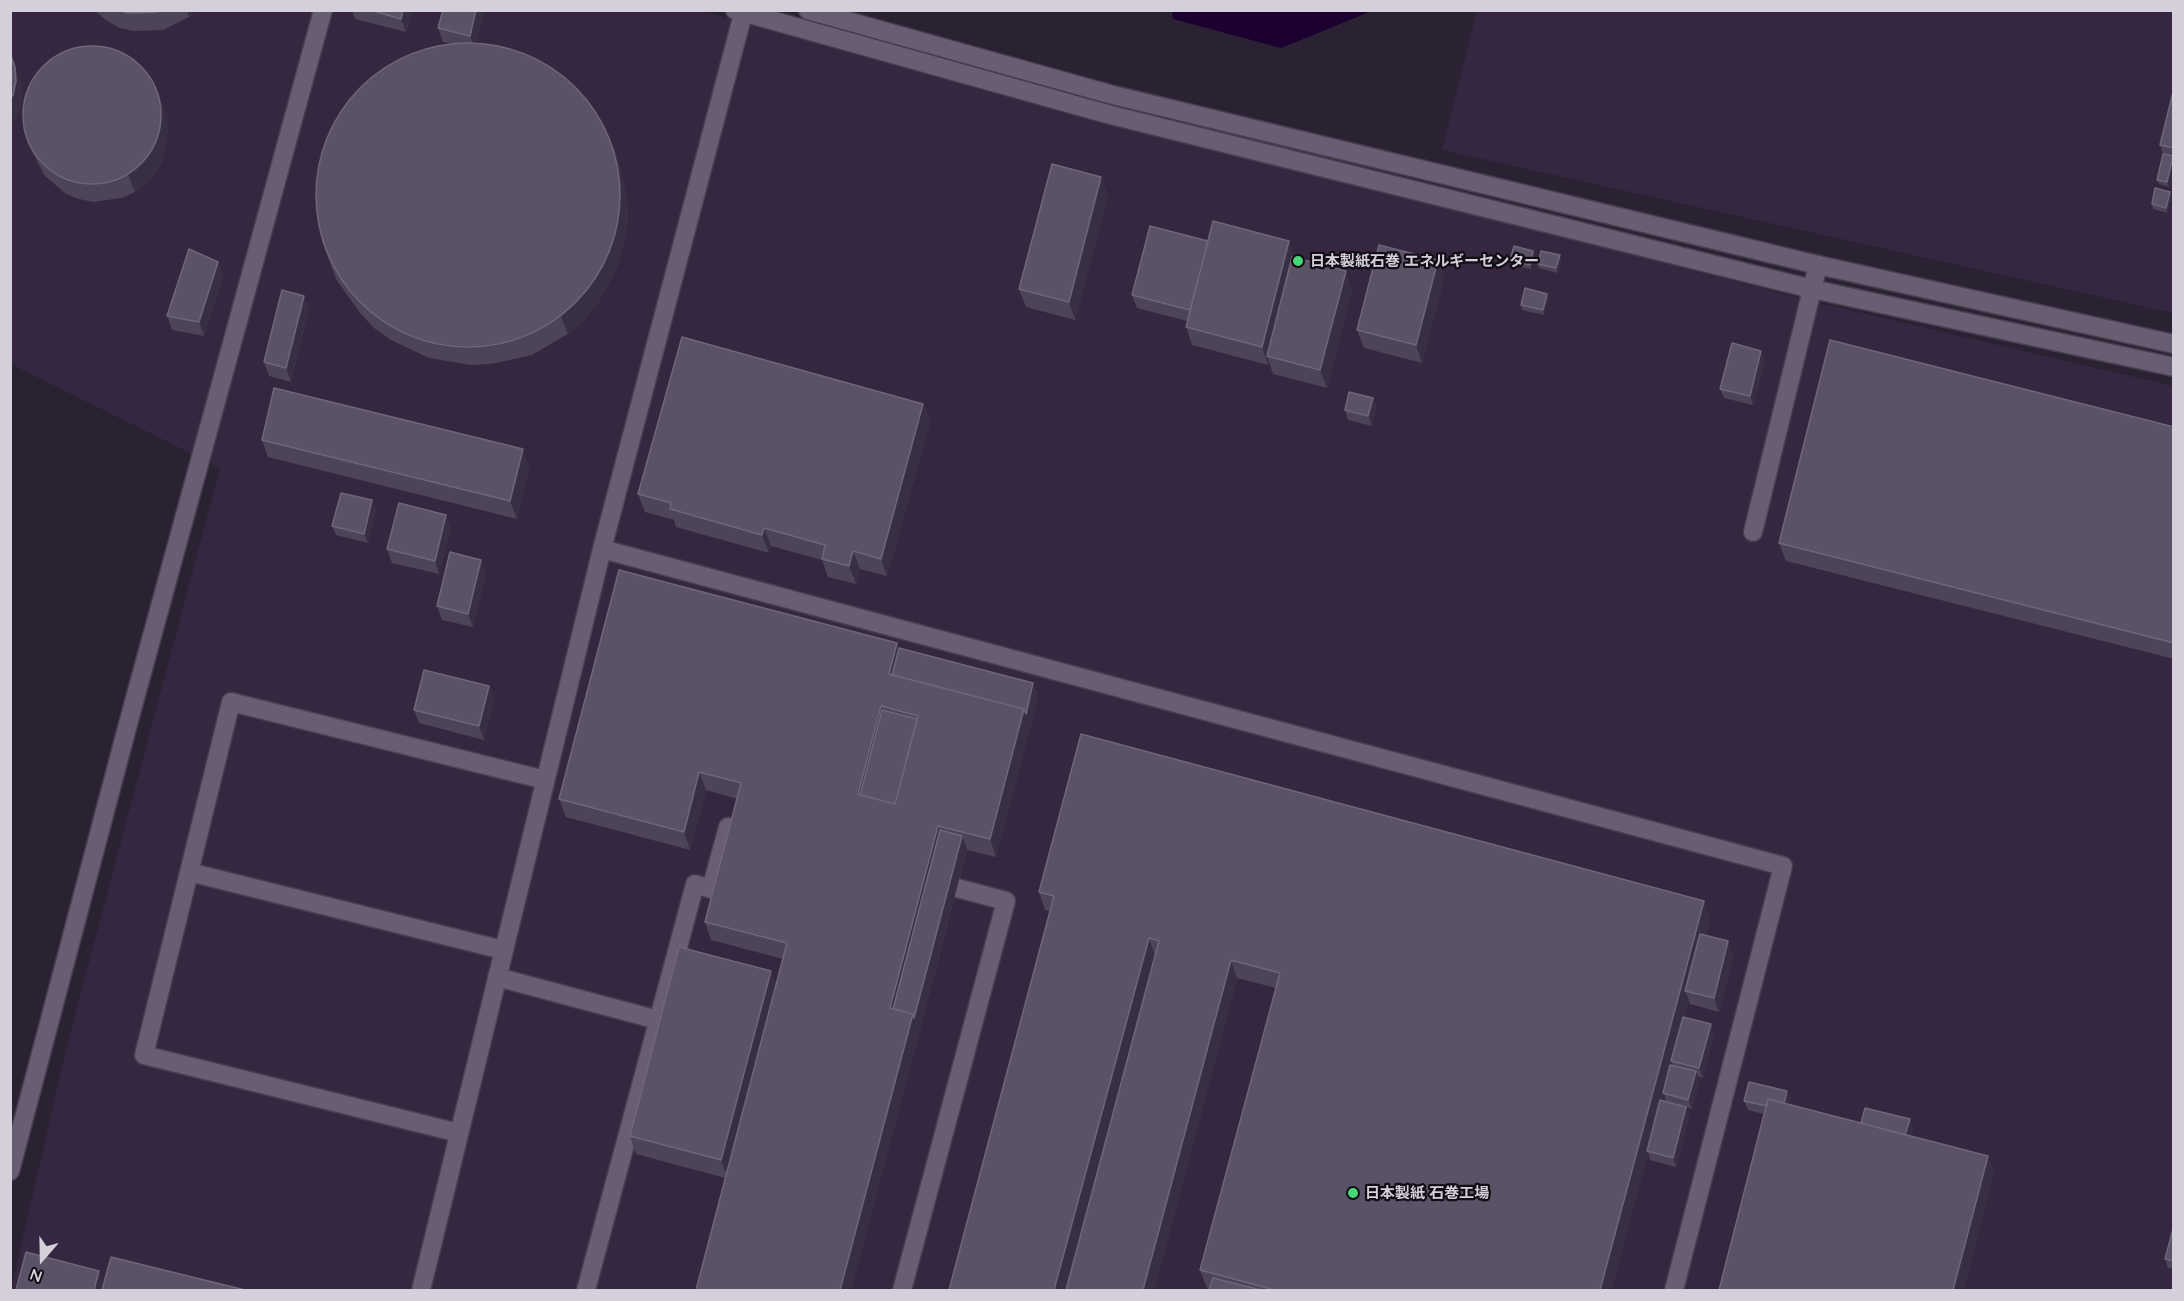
<!DOCTYPE html>
<meta charset="utf-8">
<style>
body{margin:0}
#map{position:relative;width:2184px;height:1301px;overflow:hidden;background:#2a2133;font-family:Quicksand,sans-serif}
canvas{display:block}
.frame{position:absolute;inset:0;border:12px solid #d5cfdb;pointer-events:none}
.north{position:absolute;left:12px;top:1229px;width:60px;height:60px;-webkit-text-stroke:4px #110c15;paint-order:stroke;rotate:200deg;font-size:16px;font-weight:700;line-height:24px;text-align:center;color:#d5cfdb}
.north::after{content:'';display:block;margin:auto;width:21px;height:27px;background:#d5cfdb;clip-path:polygon(50% 0,100% 100%,50% 72%,0 100%)}
</style>
<div id="map">
<canvas width="2184" height="1301"></canvas>
<div class="frame"></div>
<div class="north">N</div>
</div>
<script>
const c = document.querySelector('canvas').getContext('2d');
c.lineJoin = 'round';
function fillPath(path, color) {
  c.fillStyle = color;
  c.fill(path, 'evenodd');
}
function toPath(rows) {
  const path = new Path2D();
  for (const r of rows) {
    if (r.length === 3) {
      path.moveTo(r[0] + r[2], r[1]);
      path.arc(r[0], r[1], r[2], 0, 2 * Math.PI);
      continue;
    }
    path.moveTo(r[0], r[1]);
    for (let i = 2; i < r.length; i += 2) path.lineTo(r[i], r[i + 1]);
  }
  return path;
}
function stroke(path, color, width, dash) {
  c.strokeStyle = color;
  c.lineWidth = width;
  c.lineCap = dash ? 'butt' : 'round';
  c.setLineDash(dash || []);
  c.stroke(path);
}
function drawText(font, color, halo, rows, align = 'center') {
  c.font = font + ' Quicksand,"Noto Sans JP",sans-serif';
  c.lineWidth = 4.5;
  c.setLineDash([]);
  c.textBaseline = 'middle';
  c.strokeStyle = halo;
  c.fillStyle = color;
  for (const [text, x, y, turn = 0] of rows) {
    c.save();
    c.translate(x, y);
    c.rotate((+turn || 0) * Math.PI / 180);
    c.textAlign = isNaN(turn) ? turn : align;
    if (halo) c.strokeText(text, 0, 0);
    c.fillText(text, 0, 0);
    c.restore();
  }
}
fillPath(toPath([
 [10,11,701,11,1807,300,2173,386,2173,1290,11,1290,66,1049,220,468,11,364],
 [1477,11,2173,11,2173,313,1442,150]
]), '#34273f');
fillPath(toPath([
 [1172,11,1172,10,1372,11,1281,48,1173,19]
]), '#1c002f');
const street = toPath([
 [1753,532,1818,265],
 [602,549,1783,866,1674,1290],
 [189,872,503,950],
 [497,977,658,1020],
 [459,1133,144,1055,231,702,545,780],
 [421,1290,602,549,744,10],
 [586,1290,695,884,711,889,728,827,740,830],
 [902,1290,1006,901,957,888]
]);
const secondary = toPath([
 [735,10,1107,114,1812,289,2174,367],
 [808,10,1113,95,1818,265,2174,344],
 [10,1171,128,724,323,10]
]);
stroke(street, '#453d4c', 21);
stroke(secondary, '#453d4c', 21);
stroke(street, '#685d72', 18);
stroke(secondary, '#685d72', 18);
fillPath(toPath([
 [94,10,196,10,189,17,163,30,134,31,120,28,107,21],
 [352,10,412,10,406,32,355,19],
 [443,10,485,10,476,43,614,148,620,166,628,207,627,228,617,268,597,304,584,320,568,334,532,355,491,364,470,365,429,358,391,340,374,328,360,313,336,279,322,241,449,43,443,42,438,28],
 [2174,88,2174,166,2169,187,2159,184,2157,180,2163,154,2160,145],
 [160,99,166,116,168,131,163,159,156,172,146,183,135,192,122,198,93,202,79,199,66,194,44,175,31,149,24,131],
 [1108,195,1075,320,1026,307,1019,289],
 [2172,196,2167,213,2153,209,2152,204],
 [1208,241,1295,258,1352,289,1327,388,1273,374,1269,362,1268,365,1192,345,1186,327,1187,321,1137,308,1132,295],
 [1533,251,1535,255,1531,269,1512,265,1510,260],
 [1438,260,1444,278,1422,363,1364,348,1357,330],
 [1561,260,1558,273,1539,268,1538,264],
 [218,262,223,276,204,336,172,330,167,316],
 [1549,298,1544,315,1522,310,1521,305],
 [309,309,291,382,269,376,264,362],
 [1765,360,1753,405,1724,398,1720,389],
 [1373,398,1376,407,1372,426,1348,420,1345,410],
 [923,404,930,422,887,576,860,569,856,584,828,577,822,560,771,546,769,553,676,527,674,520,645,512,638,494],
 [2174,427,2174,659,1786,561,1779,543],
 [262,440,529,467,517,519,268,457],
 [372,500,376,510,368,543,336,535,332,526],
 [451,528,439,574,392,563,387,549],
 [486,574,473,627,442,620,437,606],
 [897,643,899,648,1033,683,1038,697,996,857,967,850,851,1290,696,1290,725,1178,636,1154,630,1136,771,971,776,985,783,959,711,940,705,922,737,799,706,790,690,850,566,817,559,799],
 [489,686,494,700,484,740,419,723,414,710],
 [1039,892,1710,919,1706,935,1733,955,1719,1012,1690,1004,1689,1000,1684,1017,1714,1033,1703,1078,1697,1076,1699,1081,1692,1109,1686,1107,1689,1116,1676,1167,1650,1160,1648,1153,1611,1290,1209,1290,1209,1289,1207,1288,1200,1270,1276,988,1237,978,1154,1290,1050,911,1045,910],
 [1664,1094,1666,1102,1662,1100],
 [1787,1091,1790,1100,1789,1104,1861,1123,1910,1119,1913,1128,1911,1136,1988,1156,1994,1174,1748,1110,1744,1101],
 [2174,1225,2174,1269,2168,1268,2165,1259]
]), '#4d4457');
fillPath(toPath([
 [187,10,196,10,189,17],
 [403,10,412,10,406,32,401,19],
 [476,10,485,10,475,50,470,36],
 [10,53,22,85,22,99,19,113,10,129],
 [160,99,166,116,168,131,163,159,156,172,146,183,135,192,128,174],
 [614,148,620,166,628,207,627,228,617,268,597,304,584,320,568,334,561,316],
 [2173,156,2174,166,2169,187,2167,182],
 [1101,177,1108,195,1075,320,1069,302],
 [2170,192,2172,196,2167,213,2166,208],
 [1289,241,1295,259,1267,356,1269,362,1268,365,1262,347],
 [1533,251,1535,255,1531,269,1530,265],
 [1560,255,1561,260,1558,273,1556,268],
 [1438,260,1444,278,1422,363,1416,345],
 [218,262,223,276,204,336,199,322],
 [1346,271,1352,289,1327,388,1320,370],
 [1547,294,1549,298,1544,315,1543,310],
 [304,296,309,309,291,382,286,368],
 [1761,351,1765,360,1753,405,1750,396],
 [1373,398,1376,407,1372,426,1368,416],
 [923,404,930,422,887,576,881,559],
 [523,449,529,467,517,519,510,501],
 [372,500,376,510,368,543,364,534],
 [446,515,451,528,439,574,435,561],
 [764,528,771,546,769,553,762,535],
 [853,551,860,569,856,584,849,566],
 [481,560,486,574,473,627,468,614],
 [897,643,904,661,899,681,889,674],
 [1033,683,1038,697,996,857,990,839,1024,709],
 [489,686,494,700,484,740,479,726],
 [881,706,887,724,867,800,858,794],
 [699,772,706,790,690,850,684,832],
 [938,826,945,844,892,1012,890,1008],
 [962,836,967,849,851,1290,840,1290,913,1014],
 [1704,901,1710,919,1691,992,1685,991,1689,1000,1672,1061,1671,1061,1672,1063,1648,1151,1647,1151,1648,1153,1611,1290,1600,1290],
 [1149,938,1155,956,1066,1290,1054,1290],
 [1728,941,1733,955,1719,1012,1714,998],
 [1231,960,1237,978,1154,1290,1143,1290],
 [771,971,777,989,728,1178,721,1160],
 [1711,1024,1714,1033,1703,1078,1699,1068],
 [1696,1071,1699,1081,1692,1109,1688,1100],
 [1787,1091,1790,1100,1785,1120,1782,1110],
 [1686,1107,1689,1116,1676,1167,1673,1158],
 [1910,1119,1913,1128,1907,1152,1903,1142],
 [1988,1156,1994,1174,1964,1290,1953,1290],
 [99,1271,105,1289,105,1290,94,1290]
]), '#392f43');
const building = toPath([
 [117,10,160,10,157,12,128,13,117,10],
 [370,10,403,10,401,19,370,10],
 [443,10,476,10,470,36,438,28,443,10],
 [468,195,152],
 [92,115,69],
 [10,53,15,67,16,81,13,95,10,99,10,53],
 [2174,88,2174,148,2160,145,2174,88],
 [2163,154,2173,156,2167,182,2157,180,2163,154],
 [1052,164,1101,177,1069,302,1019,289,1052,164],
 [2155,188,2170,192,2166,208,2152,204,2155,188],
 [1213,221,1289,241,1262,347,1186,327,1213,221],
 [1150,226,1208,241,1190,310,1132,295,1150,226],
 [1379,245,1438,260,1416,345,1357,330,1379,245],
 [1514,246,1533,251,1530,265,1510,260,1514,246],
 [189,249,218,262,199,322,167,316,189,249],
 [1541,251,1560,255,1556,268,1538,264,1541,251],
 [1292,257,1346,271,1320,370,1267,356,1292,257],
 [1525,288,1547,294,1543,310,1521,305,1525,288],
 [282,290,304,296,286,368,264,362,282,290],
 [682,337,923,404,881,559,853,551,849,566,822,559,825,545,764,528,762,535,670,509,671,503,638,494,682,337],
 [1830,340,2174,427,2174,643,1779,543,1830,340],
 [1732,343,1761,351,1750,396,1720,389,1732,343],
 [274,388,523,449,510,501,262,440,274,388],
 [1349,392,1373,398,1368,416,1345,410,1349,392],
 [341,493,372,500,364,534,332,526,341,493],
 [399,503,446,515,435,561,387,549,399,503],
 [450,552,481,560,468,614,437,606,450,552],
 [619,570,897,643,889,674,1024,709,990,839,938,826,890,1008,913,1014,840,1290,696,1290,787,943,705,922,741,783,699,772,684,832,559,799,619,570],
 [881,706,918,716,895,804,858,794,881,706],
 [899,648,1033,683,1026,714,1024,709,892,675,899,648],
 [424,670,489,686,479,726,414,710,424,670],
 [882,710,917,719,895,804,860,795,882,710],
 [1081,734,1704,901,1600,1290,1275,1290,1200,1270,1280,973,1231,960,1143,1290,1066,1290,1159,941,1149,938,1054,1290,949,1290,1054,896,1039,892,1081,734],
 [940,830,962,836,914,1018,913,1014,893,1009,940,830],
 [1700,934,1728,941,1714,998,1685,991,1700,934],
 [679,947,771,971,721,1160,630,1136,679,947],
 [1683,1017,1711,1024,1699,1068,1671,1061,1683,1017],
 [1670,1065,1696,1071,1688,1100,1663,1093,1670,1065],
 [1749,1082,1787,1091,1784,1103,1768,1099,1767,1106,1744,1101,1749,1082],
 [1768,1099,1988,1156,1953,1290,1719,1290,1768,1099],
 [1660,1100,1686,1107,1673,1158,1647,1151,1660,1100],
 [1865,1108,1910,1119,1905,1135,1861,1123,1865,1108],
 [2174,1225,2174,1261,2165,1259,2174,1225],
 [26,1252,99,1271,94,1290,16,1290,26,1252],
 [111,1257,245,1290,102,1290,111,1257],
 [1213,1278,1261,1290,1209,1290,1213,1278]
]);
fillPath(building, '#5c5265');
stroke(building, '#6f6678', 1.5);
for (const [x, y, r, color] of [
 [1298,261,6,"#47d779"],
 [1353,1193,6,"#47d779"]
]) {
  const dot = new Path2D();
  dot.arc(x, y, r, 0, 2 * Math.PI);
  c.fillStyle = color;
  c.fill(dot);
  stroke(dot, '#110c15', 2);
}
drawText('bold 15px', '#d5cfdb', '#110c15', [
 ["日本製紙石巻 エネルギーセンター",1310,261],
 ["日本製紙 石巻工場",1365,1193]
], 'left');
</script>
